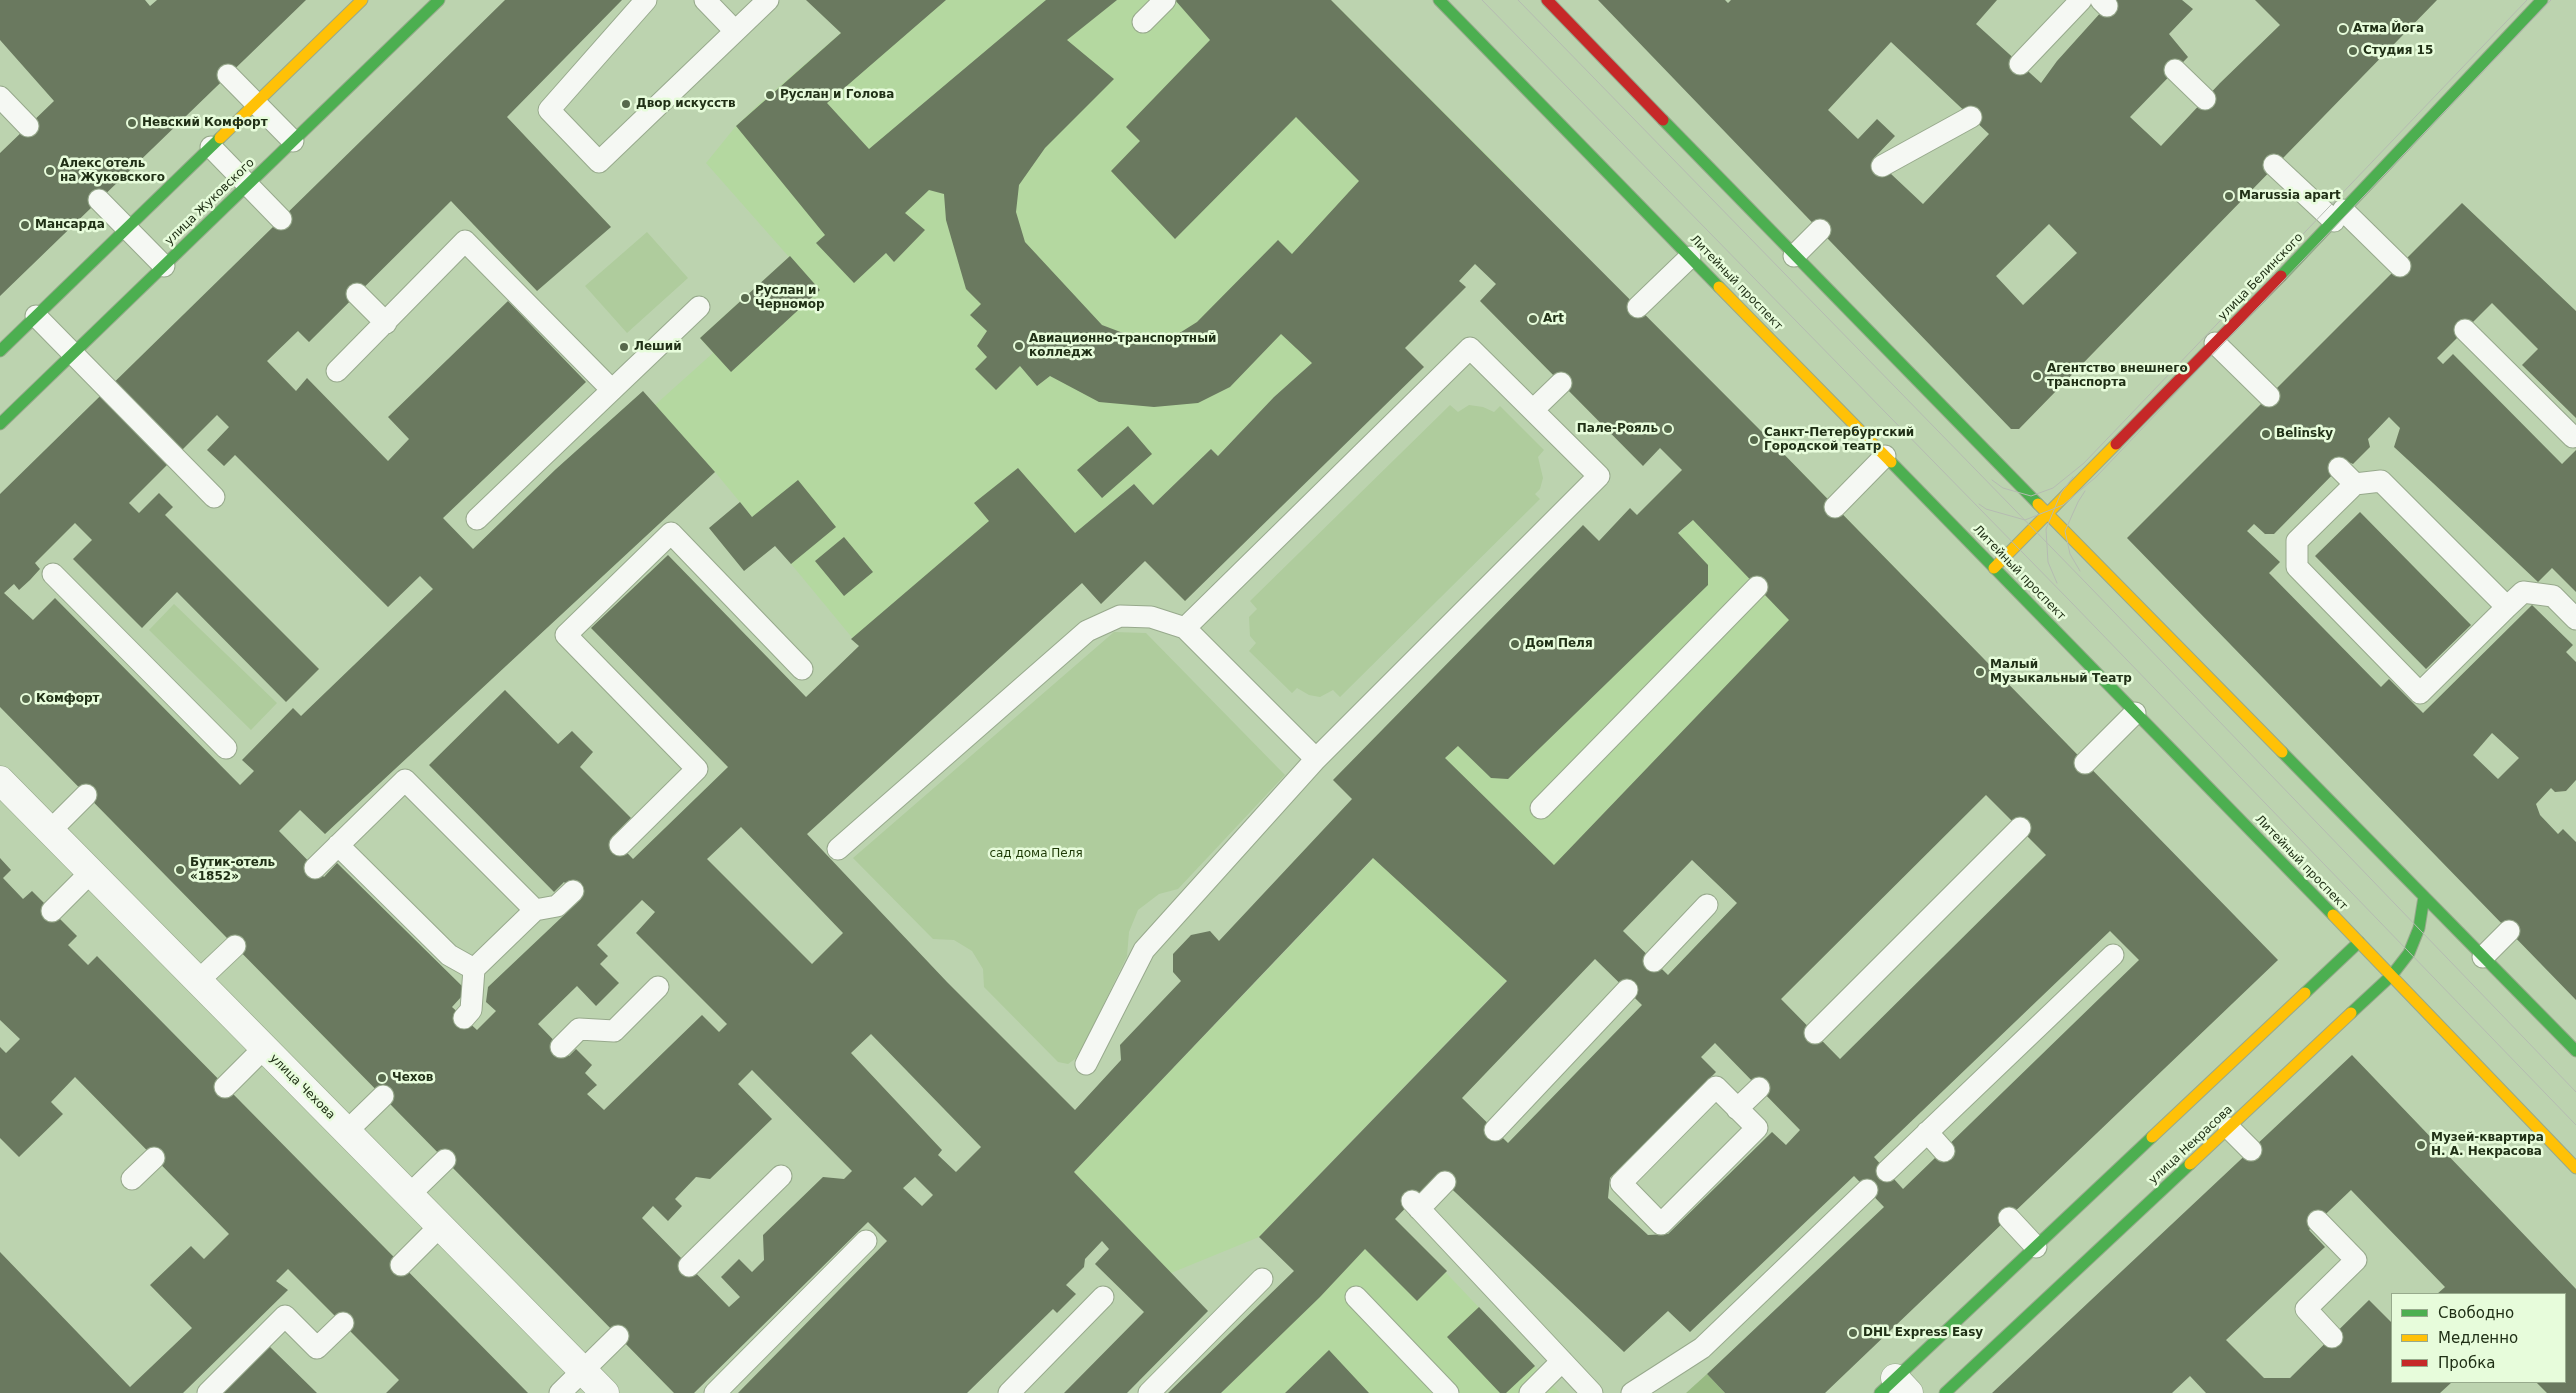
<!DOCTYPE html>
<meta charset="utf-8">
<style>
body{margin:0}
#map{position:relative;width:2576px;height:1393px;overflow:hidden;background:#bcd3af;font-family:"DejaVu Sans",sans-serif}
canvas{display:block}
.legend{position:absolute;left:2391px;top:1293px;width:175px;height:90px;box-sizing:border-box;background:#e7fcdb;border:1px solid #97aa8c;margin:0;padding:6px 9px;list-style:none;font-size:15px;color:#203016}
.legend li{display:flex;align-items:center;gap:10px;height:25px}
.legend b{width:25px;border:1px solid #97aa8c}
</style>
<div id="map">
<canvas width="2576" height="1393"></canvas>
<ul class="legend">
<li><b style="height:6px;background:#4caf50"></b>Свободно</li>
<li><b style="height:6px;background:#ffc107"></b>Медленно</li>
<li><b style="height:6px;background:#c62828"></b>Пробка</li>
</ul>
</div>
<script>
const c = document.querySelector('canvas').getContext('2d');
c.lineJoin = 'round';
function fillPath(path, color) {
  c.fillStyle = color;
  c.fill(path, 'evenodd');
}
function toPath(rows) {
  const path = new Path2D();
  for (const r of rows) {
    path.moveTo(r[0], r[1]);
    for (let i = 2; i < r.length; i += 2) path.lineTo(r[i], r[i + 1]);
  }
  return path;
}
function stroke(path, color, width, dash) {
  c.strokeStyle = color;
  c.lineWidth = width;
  c.lineCap = dash ? 'butt' : 'round';
  c.setLineDash(dash || []);
  c.stroke(path);
}
function drawText(font, color, halo, rows, align = 'center') {
  c.font = font + ' "DejaVu Sans",sans-serif';
  c.lineWidth = 5;
  c.setLineDash([]);
  c.textBaseline = 'middle';
  c.strokeStyle = halo;
  c.fillStyle = color;
  for (const [text, x, y, turn = 0] of rows) {
    c.save();
    c.translate(x, y);
    c.rotate((+turn || 0) * Math.PI / 180);
    c.textAlign = isNaN(turn) ? turn : align;
    if (halo) c.strokeText(text, 0, 0);
    c.fillText(text, 0, 0);
    c.restore();
  }
}
fillPath(toPath([
 [879,0,1331,0,1515,183,1274,397,1218,456,1211,449,1153,505,1134,484,1075,533,859,646,715,472,655,405,713,353,700,338,789,257,706,163,736,126,761,102],
 [1773,443,1900,573,1259,1237,1171,1273,1074,1172,1373,859,1357,843],
 [1395,1219,1560,1393,1221,1393]
]), '#b4d8a0');
fillPath(toPath([
 [647,232,688,278,627,333,585,286],
 [1450,405,1458,412,1469,405,1483,407,1494,412,1500,406,1544,450,1538,457,1543,478,1540,489,1535,494,1540,499,1340,697,1333,690,1320,697,1309,695,1297,688,1292,693,1249,651,1256,643,1250,636,1249,617,1257,609,1250,601],
 [174,604,277,703,251,730,149,630],
 [1114,632,1146,633,1285,775,1178,889,1159,894,1138,910,1129,932,1127,956,1081,1051,1075,1059,1068,1064,1058,1062,984,987,983,969,972,951,954,940,933,939,853,858]
]), '#afcc9d');
fillPath(toPath([
 [1707,1374,1725,1393,1686,1393]
]), '#98ba83');
fillPath(toPath([
 [0,0,145,0,150,6,157,0,306,0,0,296,0,153,54,101,0,40],
 [505,0,622,0,507,117,611,227,537,291,451,201,309,342,298,331,267,361,296,391,307,378,388,461,409,439,388,417,508,301,586,382,443,518,473,549,556,469,643,391,715,472,325,834,300,810,279,831,324,877,337,863,463,987,462,996,452,1007,477,1030,496,1011,486,1002,488,987,581,899,564,882,554,892,429,765,505,690,558,744,572,731,593,752,580,767,631,818,612,837,633,859,728,767,591,628,668,555,806,697,859,646,851,639,989,521,974,503,1018,468,1075,533,1134,484,1153,505,1211,449,1218,456,1274,397,1312,363,1281,334,1230,387,1198,403,1154,407,1099,402,1050,376,1037,386,1020,366,996,390,975,369,987,357,977,346,987,331,970,315,981,304,966,289,946,220,944,194,929,190,905,213,925,230,894,262,886,253,854,283,816,243,825,235,736,126,841,33,806,0,946,0,827,103,869,149,1046,0,1117,0,1067,40,1114,79,1045,148,1019,185,1016,212,1025,242,1102,325,1139,339,1170,339,1197,322,1278,240,1292,254,1359,181,1296,117,1175,239,1111,171,1140,141,1126,127,1210,40,1175,0,1331,0,1773,443,2278,960,1825,1393,1725,1393,1707,1374,1884,1207,1854,1176,1690,1332,1668,1311,1624,1352,1437,1175,1395,1219,1447,1271,1417,1301,1365,1249,1320,1297,1221,1393,1168,1393,1294,1271,1259,1237,1507,981,1373,858,1074,1172,1208,1311,1127,1393,1064,1393,1144,1312,1095,1264,1109,1249,1102,1241,1085,1259,1084,1267,1066,1285,1076,1294,1057,1313,1053,1309,967,1393,738,1393,887,1241,868,1222,694,1393,674,1393,0,707,0,494],
 [1475,264,1496,284,1480,301,1643,466,1660,448,1682,470,1637,515,1630,508,1599,541,1583,525,1333,780,1352,799,1219,941,1210,931,1191,935,1173,954,1173,972,1181,981,1120,1045,1121,1060,1075,1110,947,982,807,834,1082,583,1101,604,1145,561,1185,601,1424,367,1405,348,1466,287,1459,281],
 [217,415,229,427,207,450,224,466,235,455,388,607,420,576,433,589,301,716,293,708,242,760,254,771,240,785,55,598,33,620,4,593,14,584,19,590,30,580,40,569,35,563,75,523,92,540,73,559,142,628,177,592,286,702,319,669,165,515,173,507,159,493,139,513,129,503],
 [1693,520,1789,620,1554,865,1445,758,1458,746,1491,778,1508,779,1708,585,1708,565,1678,533],
 [1986,795,2046,855,1840,1059,1781,999],
 [741,827,843,933,812,964,707,859],
 [1692,860,1737,903,1668,975,1623,931],
 [642,900,655,912,636,933,727,1024,719,1032,702,1015,604,1110,587,1094,597,1085,585,1073,592,1065,576,1049,569,1056,538,1024,577,986,596,1006,619,983,600,964,608,956,597,945],
 [2110,931,2139,960,1903,1189,1874,1157],
 [1595,959,1642,1005,1508,1143,1462,1098],
 [871,1034,981,1147,956,1172,938,1155,942,1150,851,1053],
 [1715,1043,1800,1130,1786,1145,1772,1132,1668,1234,1648,1235,1608,1198,1610,1178,1716,1072,1701,1057],
 [752,1070,852,1171,844,1179,823,1177,763,1235,764,1260,752,1272,739,1259,721,1277,740,1297,729,1307,642,1218,653,1206,668,1221,682,1206,675,1199,696,1177,710,1179,772,1119,738,1084],
 [915,1177,933,1195,922,1206,903,1188],
 [1598,0,1725,0,1728,3,1731,0,1997,0,1976,24,2041,83,2057,61,2112,0,2182,0,2193,9,2169,34,2188,57,2130,117,2161,146,2220,83,2280,25,2255,0,2437,0,2019,429,2011,429,1984,401],
 [1891,42,1989,134,1923,204,1874,158,1895,136,1877,119,1858,139,1828,110],
 [2049,224,2077,253,2023,305,1996,276],
 [2462,203,2576,311,2576,418,2522,365,2538,349,2492,303,2437,358,2443,364,2453,354,2562,464,2576,450,2576,592,2552,568,2538,582,2433,483,2394,447,2400,428,2389,417,2368,439,2370,447,2353,464,2346,461,2274,534,2265,534,2254,524,2247,531,2280,562,2269,573,2381,687,2389,679,2423,713,2532,605,2573,645,2566,652,2576,662,2576,780,2566,791,2555,792,2551,788,2536,804,2540,815,2558,834,2563,829,2576,842,2576,1000,2127,538],
 [2492,733,2519,758,2498,779,2473,755],
 [790,256,820,290,731,372,700,338],
 [1128,426,1152,454,1102,498,1077,470],
 [798,480,836,527,791,564,775,546,744,571,709,528,740,502,752,517],
 [2360,512,2471,625,2426,669,2315,556],
 [844,537,873,572,844,596,815,561],
 [0,858,11,870,3,878,23,899,32,891,77,936,68,945,88,965,97,956,528,1393,386,1393,399,1380,288,1269,276,1281,288,1290,183,1393,0,1393,0,1252,130,1387,192,1328,150,1285,191,1246,204,1259,229,1234,75,1077,51,1102,63,1114,19,1157,0,1138,0,1047,6,1053,20,1039,0,1020],
 [2352,1055,2576,1289,2576,1393,2547,1393,2536,1382,2565,1382,2565,1294,2437,1294,2445,1287,2351,1190,2309,1230,2325,1247,2226,1340,2264,1378,2290,1378,2369,1300,2392,1323,2392,1382,2452,1382,2440,1393,2206,1393,2190,1376,2172,1393,1992,1393],
 [1479,1307,1535,1366,1506,1393,1500,1393,1447,1337],
 [268,1345,317,1393,221,1393],
 [1329,1350,1369,1393,1285,1393]
]), '#6a795f');
const lane = toPath([
 [646,0,549,110,599,162,768,0],
 [705,0,735,31],
 [2101,0,2107,6],
 [1143,22,1165,0],
 [2020,64,2081,0],
 [2175,70,2205,99],
 [228,75,293,141],
 [0,97,28,126],
 [211,147,281,219],
 [2274,165,2334,221],
 [1882,166,1971,117],
 [99,200,164,266],
 [2343,210,2400,266],
 [1794,256,1820,230],
 [357,294,386,323],
 [1638,307,1690,257],
 [36,316,214,497],
 [2465,330,2573,437],
 [2215,343,2269,396],
 [1470,348,1599,476,1316,759,1185,628,1470,348],
 [337,371,465,241,612,390,477,519],
 [612,390,699,307],
 [1533,410,1561,383],
 [2339,468,2355,484],
 [2381,481,2507,607,2420,693,2297,567,2297,541,2355,484,2381,481],
 [1835,507,1885,456],
 [53,574,226,748],
 [2507,607,2523,592,2553,596,2576,619],
 [2085,763,2135,713],
 [1541,808,1757,587],
 [50,831,86,795],
 [338,845,449,955,474,969],
 [620,845,697,769,566,635,671,533,802,669],
 [838,849,1087,631,1120,616,1151,617,1185,628],
 [315,868,405,780,535,910],
 [52,911,91,872],
 [2483,957,2509,931],
 [1654,961,1707,905],
 [198,981,235,946],
 [464,1018,471,1010,474,969,535,910,557,906,573,891],
 [1815,1033,2020,828],
 [561,1047,579,1029,614,1031,658,987],
 [1086,1064,1144,950,1316,759],
 [225,1087,264,1048],
 [1716,1087,1757,1128,1661,1224,1621,1183,1716,1087],
 [1737,1109,1759,1088],
 [2229,1128,2251,1150],
 [1495,1130,1627,990],
 [346,1132,383,1096],
 [1927,1132,1944,1151],
 [1887,1171,2113,955],
 [132,1179,154,1158],
 [409,1195,445,1160],
 [1412,1201,1592,1393],
 [1419,1209,1445,1182],
 [2009,1218,2036,1247],
 [2318,1221,2356,1260,2306,1309,2332,1337],
 [401,1265,440,1226],
 [689,1266,781,1176],
 [1356,1297,1448,1393],
 [208,1393,285,1316,317,1348,343,1323],
 [560,1393,618,1336],
 [715,1393,866,1241],
 [1009,1393,1103,1297],
 [1149,1393,1262,1279],
 [1530,1393,1562,1361],
 [1632,1393,1702,1348,1867,1190]
]);
const street = toPath([
 [0,780,605,1393],
 [1895,1378,1909,1393]
]);
const fast = toPath([
 [1439,0,1719,287],
 [1663,120,2038,504],
 [2281,276,2542,0],
 [0,351,220,138],
 [0,424,439,0],
 [1891,462,2333,915],
 [2282,752,2576,1051],
 [2305,993,2359,942],
 [2351,1013,2392,975,2409,953,2419,928,2424,897],
 [1880,1393,2152,1137],
 [1945,1393,2190,1164]
]);
const slow = toPath([
 [220,138,362,0],
 [1719,287,1891,462],
 [2038,504,2282,752],
 [1994,568,2116,444],
 [2333,915,2576,1168],
 [2152,1137,2305,993],
 [2190,1164,2351,1013]
]);
const jam = toPath([
 [1547,0,1663,120],
 [2116,444,2281,276]
]);
stroke(lane, '#97a98c', 23);
stroke(street, '#97a98c', 29);
stroke(fast, '#97a98c', 13);
stroke(slow, '#97a98c', 13);
stroke(jam, '#97a98c', 13);
stroke(lane, '#f5f8f3', 21);
stroke(street, '#f5f8f3', 28);
stroke(fast, '#4caf50', 11);
stroke(slow, '#ffc107', 11);
stroke(jam, '#c62828', 11);
stroke(toPath([
 [1482,0,2070,601,2576,1125],
 [1518,0,2089,586,2576,1092],
 [1992,480,2003,488,2031,496,2053,488,2084,463,2527,0],
 [1979,504,1986,509,2025,520,2063,505,2096,477,2551,0],
 [2080,571,2070,554,2065,531,2078,502,2085,491],
 [2057,583,2048,562,2046,529,2061,493,2073,477]
]), '#b5bbb2', 1);
for (const [x, y, r, color] of [
 [2343,29,5,"#57694c"],
 [2353,51,5,"#57694c"],
 [770,95,5,"#57694c"],
 [626,104,5,"#57694c"],
 [132,123,5,"#57694c"],
 [50,171,5,"#57694c"],
 [2229,196,5,"#57694c"],
 [25,225,5,"#57694c"],
 [745,298,5,"#57694c"],
 [1533,319,5,"#57694c"],
 [1019,346,5,"#57694c"],
 [624,347,5,"#57694c"],
 [2037,376,5,"#57694c"],
 [1668,429,5,"#57694c"],
 [2266,434,5,"#57694c"],
 [1754,440,5,"#57694c"],
 [1515,644,5,"#57694c"],
 [1980,672,5,"#57694c"],
 [26,699,5,"#57694c"],
 [180,870,5,"#57694c"],
 [382,1078,5,"#57694c"],
 [2421,1145,5,"#57694c"],
 [1853,1333,5,"#57694c"]
]) {
  const dot = new Path2D();
  dot.arc(x, y, r, 0, 2 * Math.PI);
  c.fillStyle = color;
  c.fill(dot);
  stroke(dot, '#e7fcdb', 2);
}
drawText('bold 12px', '#203016', '#e7fcdb', [
 ["Атма Йога",2353,29],
 ["Студия 15",2363,51],
 ["Руслан и Голова",780,95],
 ["Двор искусств",636,104],
 ["Невский Комфорт",142,123],
 ["Алекс отель",60,164],
 ["на Жуковского",60,178],
 ["Marussia apart",2239,196],
 ["Мансарда",35,225],
 ["Руслан и",755,291],
 ["Черномор",755,305],
 ["Art",1543,319],
 ["Авиационно-транспортный",1029,339],
 ["колледж",1029,353],
 ["Леший",634,347],
 ["Агентство внешнего",2047,369],
 ["транспорта",2047,383],
 ["Пале-Рояль",1658,429,"right"],
 ["Санкт-Петербургский",1764,433],
 ["Городской театр",1764,447],
 ["Belinsky",2276,434],
 ["Дом Пеля",1525,644],
 ["Малый",1990,665],
 ["Музыкальный Театр",1990,679],
 ["Комфорт",36,699],
 ["Бутик-отель",190,863],
 ["«1852»",190,877],
 ["Чехов",392,1078],
 ["Музей-квартира",2431,1138],
 ["Н. А. Некрасова",2431,1152],
 ["DHL Express Easy",1863,1333]
], 'left');
drawText('12px', '#203016', '#e7fcdb', [
 ["улица Жуковского",210,202,-44],
 ["улица Белинского",2261,277,-46],
 ["Литейный проспект",1736,283,46],
 ["Литейный проспект",2019,573,46],
 ["Литейный проспект",2301,863,46],
 ["улица Чехова",302,1087,45],
 ["улица Некрасова",2191,1145,-43]
]);
drawText('12px', '#1e3a06', '#e7fcdb', [
 ["сад дома Пеля",1036,854]
]);
</script>
